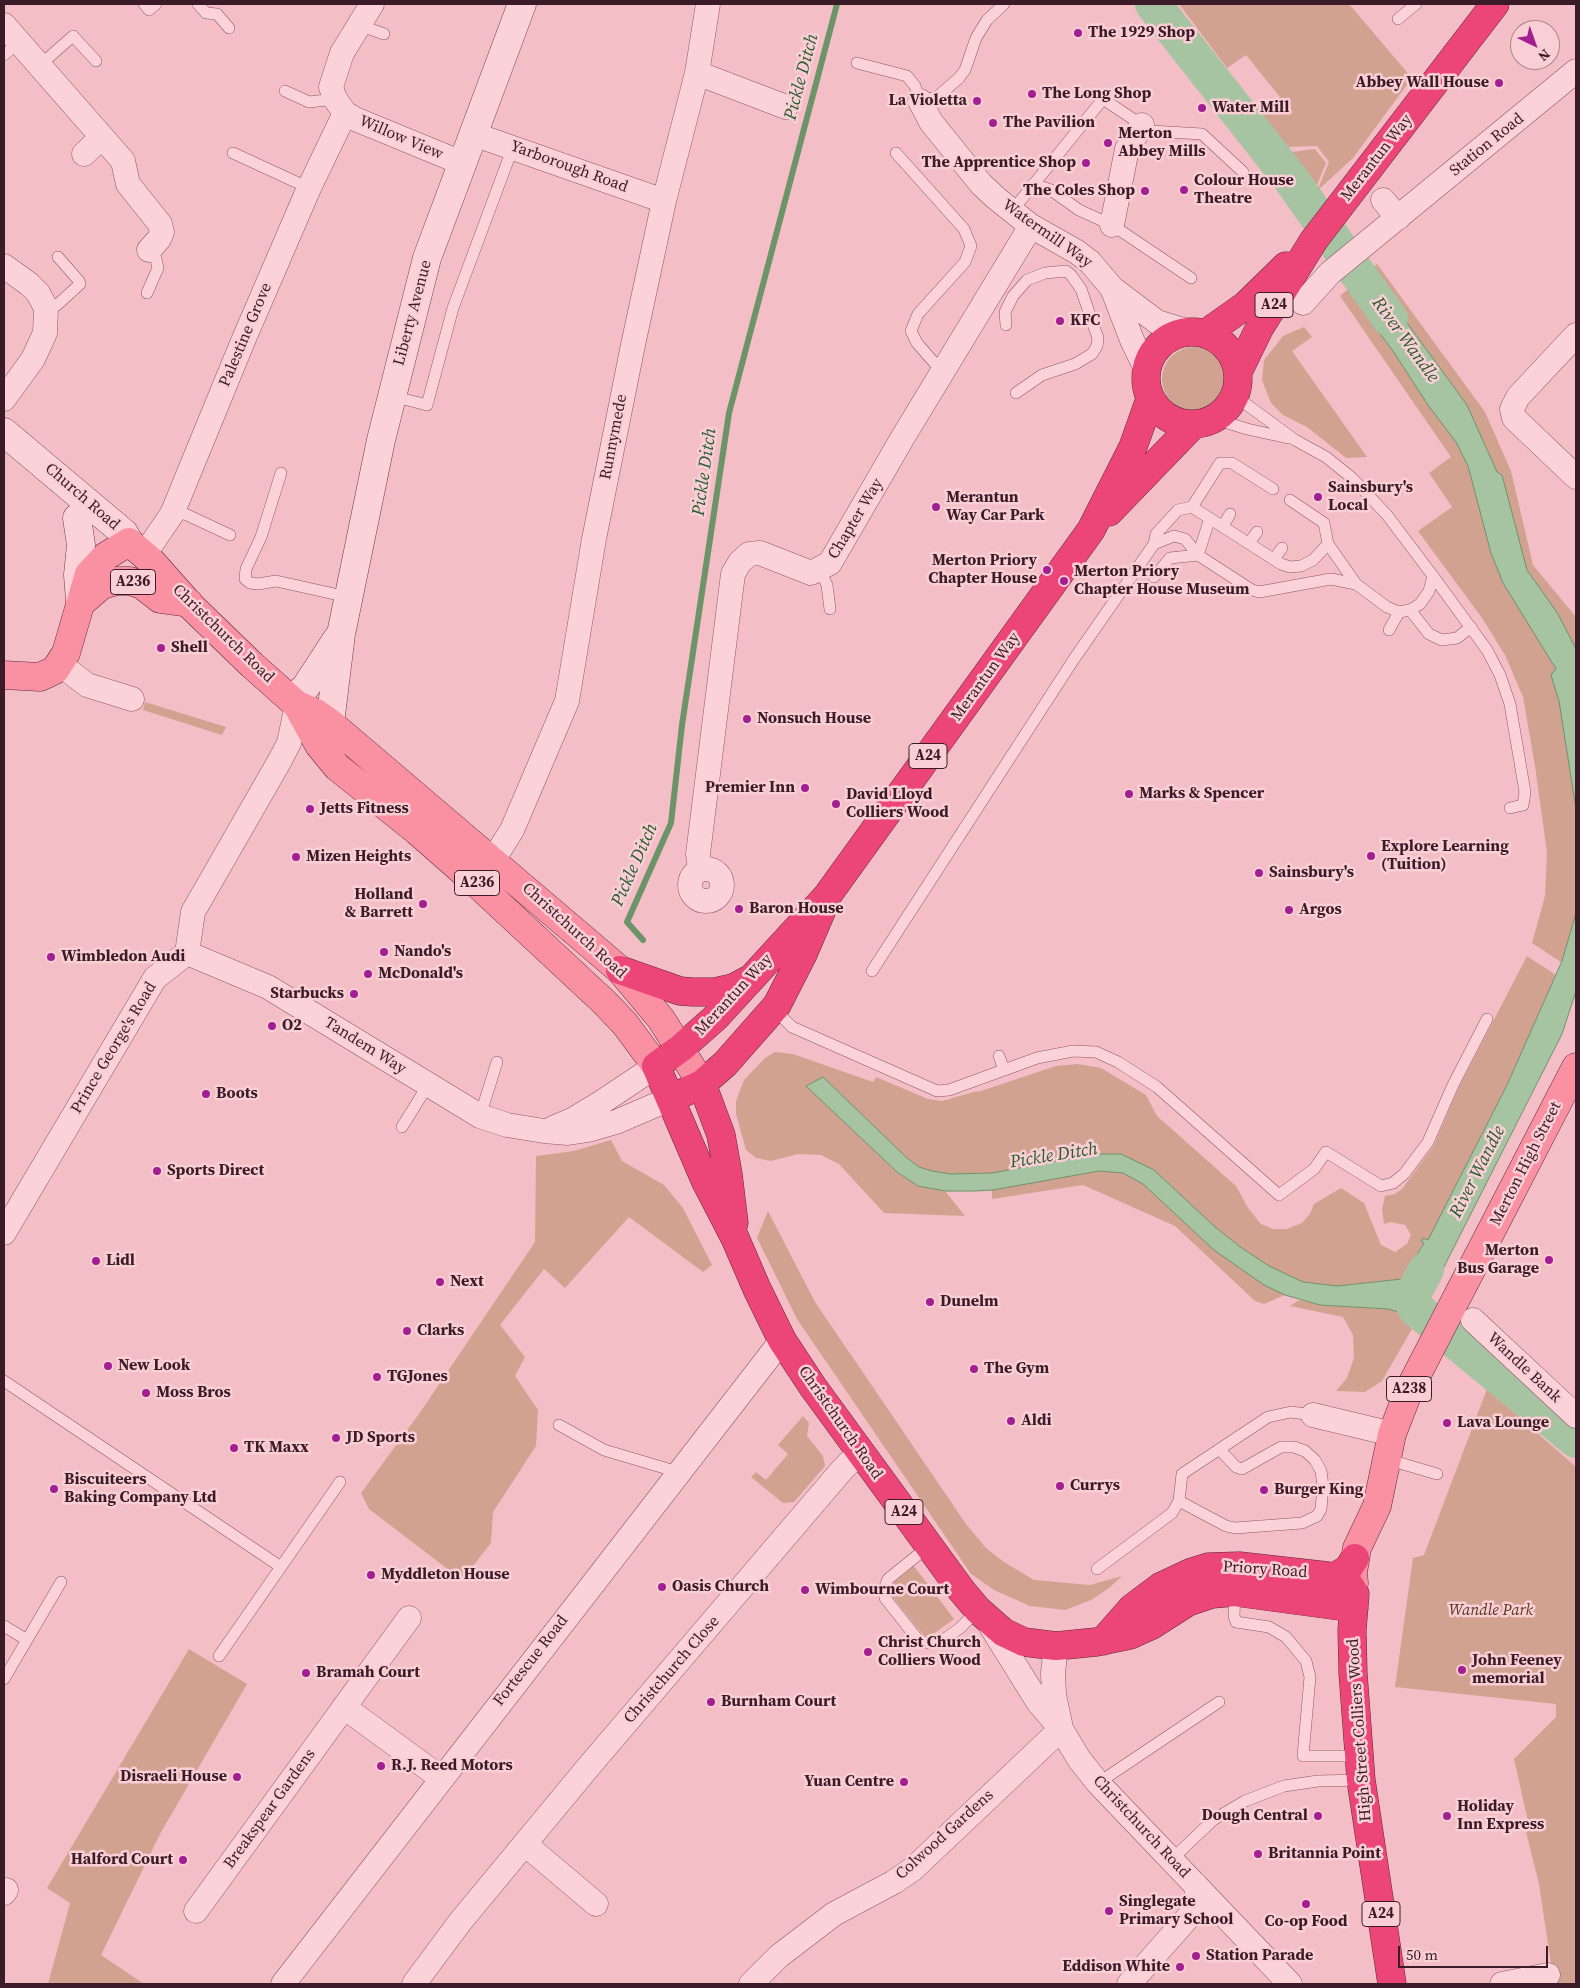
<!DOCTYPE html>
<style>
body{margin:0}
#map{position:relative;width:1580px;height:1988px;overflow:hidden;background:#f3bec6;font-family:"Source Serif 4",serif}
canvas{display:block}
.frame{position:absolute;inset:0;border:5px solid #3b1b27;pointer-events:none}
.north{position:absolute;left:1510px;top:20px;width:50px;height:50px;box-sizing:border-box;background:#f9cfd5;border:1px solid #ad878f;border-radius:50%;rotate:138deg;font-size:14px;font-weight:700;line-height:20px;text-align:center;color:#3b1b27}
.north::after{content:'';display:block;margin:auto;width:18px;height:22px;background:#a31e91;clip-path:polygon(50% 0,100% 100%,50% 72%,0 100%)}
.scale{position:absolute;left:1398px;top:1946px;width:150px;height:22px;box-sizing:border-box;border:2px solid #3b1b27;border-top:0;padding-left:6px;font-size:15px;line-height:18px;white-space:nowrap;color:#3b1b27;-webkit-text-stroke:4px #f9cfd5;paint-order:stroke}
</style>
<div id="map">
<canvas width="1580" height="1988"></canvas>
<div class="frame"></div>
<div class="north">N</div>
<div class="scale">50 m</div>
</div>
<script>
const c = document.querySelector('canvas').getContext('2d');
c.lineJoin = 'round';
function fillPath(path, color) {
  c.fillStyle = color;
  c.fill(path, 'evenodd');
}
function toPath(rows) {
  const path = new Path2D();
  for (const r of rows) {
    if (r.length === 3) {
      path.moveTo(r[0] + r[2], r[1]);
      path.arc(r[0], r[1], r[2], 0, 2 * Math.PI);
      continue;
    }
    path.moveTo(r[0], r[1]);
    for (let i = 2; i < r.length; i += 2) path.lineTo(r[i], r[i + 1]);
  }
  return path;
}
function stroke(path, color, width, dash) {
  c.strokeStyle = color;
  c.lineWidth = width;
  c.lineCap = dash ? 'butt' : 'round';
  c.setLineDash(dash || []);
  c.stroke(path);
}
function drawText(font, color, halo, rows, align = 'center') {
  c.font = font + ' "Source Serif 4",serif';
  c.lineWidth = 5;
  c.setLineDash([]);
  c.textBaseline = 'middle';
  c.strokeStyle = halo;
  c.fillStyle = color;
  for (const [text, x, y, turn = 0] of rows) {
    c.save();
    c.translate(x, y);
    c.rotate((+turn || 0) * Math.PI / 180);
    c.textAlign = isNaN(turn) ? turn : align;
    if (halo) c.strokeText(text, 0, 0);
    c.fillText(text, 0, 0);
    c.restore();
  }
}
fillPath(toPath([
 [1179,4,1349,4,1412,78,1353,158,1317,191,1329,162,1317,146,1284,147,1259,114,1280,97,1246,55,1227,68],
 [1315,149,1326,163,1313,195,1284,153],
 [1377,264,1485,412,1511,471,1533,565,1576,617,1576,972,1532,943,1545,896,1547,853,1535,766,1523,697,1505,655,1482,618,1418,531,1452,507,1429,473,1451,457,1340,296],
 [1304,327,1312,337,1292,351,1367,457,1346,458,1307,427,1283,415,1271,403,1262,380,1264,360,1283,336],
 [1194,379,32],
 [145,702,226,727,222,735,143,710],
 [1527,956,1556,975,1507,1085,1428,1241,1423,1238,1424,1242,1402,1279,1337,1286,1303,1282,1285,1295,1264,1304,1255,1301,1175,1226,1083,1185,992,1199,992,1173,951,1174,932,1171,919,1167,907,1158,857,1134,897,1172,918,1186,945,1191,965,1216,884,1213,839,1164,821,1155,798,1154,771,1161,756,1158,746,1150,736,1114,736,1101,744,1080,765,1058,775,1052,793,1054,873,1082,876,1077,928,1099,942,1101,977,1091,978,1092,1056,1066,1078,1064,1101,1068,1146,1095,1157,1116,1236,1186,1248,1208,1261,1224,1273,1229,1287,1229,1302,1223,1310,1214,1314,1204,1341,1188,1364,1203,1381,1245,1395,1252,1407,1244,1411,1235,1405,1225,1391,1222,1384,1224,1382,1209,1385,1196,1395,1194,1402,1189,1434,1145,1459,1087],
 [611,1140,622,1161,664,1185,683,1208,712,1265,703,1272,629,1217,565,1288,544,1269,500,1325,525,1357,515,1376,538,1410,536,1446,493,1512,491,1543,462,1580,369,1509,361,1493,419,1414,535,1242,536,1156,574,1151],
 [768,1211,815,1302,966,1524,986,1548,1004,1562,1034,1580,1090,1585,1122,1576,1109,1588,1091,1600,1065,1610,1030,1606,994,1590,971,1574,797,1319,757,1238],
 [1299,1300,1320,1305,1388,1309,1399,1312,1416,1322,1382,1381,1365,1392,1336,1391,1347,1378,1354,1358,1353,1335,1343,1317,1290,1306],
 [1487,1389,1576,1467,1576,1984,1554,1984,1539,1884,1526,1832,1530,1830,1514,1759,1556,1717,1556,1704,1395,1687,1413,1558,1424,1555],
 [803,1416,809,1423,807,1436,823,1456,825,1466,794,1502,783,1503,751,1477,756,1472,766,1480,788,1454,778,1445],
 [914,1566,954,1619,932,1635,924,1636,891,1595,892,1584],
 [189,1649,247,1684,160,1834,101,1955,144,1984,48,1984,70,1903,47,1888]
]), '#d2a291');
const water = toPath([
 [1369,271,1467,405,1497,472,1502,475,1527,570,1558,614,1576,649,1576,809,1559,701,1551,675,1556,669,1503,583,1491,553,1468,466,1456,442,1428,405,1393,351,1365,314,1353,286,1369,271],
 [1576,913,1576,991,1562,1034,1416,1322,1399,1312,1388,1309,1320,1305,1285,1295,1264,1285,1214,1250,1143,1184,1123,1173,1099,1171,993,1190,974,1191,945,1191,918,1186,897,1172,806,1086,823,1077,907,1158,919,1167,932,1171,951,1174,992,1173,1096,1154,1121,1154,1154,1170,1214,1226,1239,1246,1269,1266,1303,1282,1337,1286,1402,1279,1424,1243,1421,1241,1423,1238,1428,1240,1507,1085,1562,961,1576,913]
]);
fillPath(water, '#a7c4a2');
stroke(water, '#6d9368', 1);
stroke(toPath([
 [643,940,627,922,671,823,682,725,729,413,837,4]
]), '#6d9368', 6);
stroke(toPath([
 [1153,4,1290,178,1390,319],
 [1426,1270,1414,1292,1412,1300,1415,1308,1576,1440]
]), '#a7c4a2', 36);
const lane = toPath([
 [144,4,149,10,156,4],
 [198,4,206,13,217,14,229,28],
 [1398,19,1416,4],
 [359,25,384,34],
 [4,55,19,42],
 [857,63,907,76,915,86,920,101,937,97,959,78,965,70,976,38,987,20,1004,4],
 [39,66,73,36,96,61],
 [285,91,309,102,335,99],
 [233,153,309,188],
 [896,153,964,229,971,246,965,262,918,314,911,331,917,343,944,374],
 [1033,184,1051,190,1079,210,1112,225,1191,278],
 [1012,211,1103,99,1151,131,1202,134,1243,172],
 [147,293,158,268,153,246],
 [46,308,57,305,80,284,79,281,58,257],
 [1006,325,1005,312,1013,296,1027,280,1045,273,1066,271,1071,275,1081,289,1098,338,1097,346,1092,354,1075,364,1042,375,1016,393],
 [392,396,427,405,453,308,513,147],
 [1215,419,1247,429,1288,438],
 [281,473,261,537,246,569,245,579,250,583,258,584,276,581,348,597],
 [1290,500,1324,523,1328,544,1356,584],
 [1192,507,1220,463,1232,463,1273,489],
 [172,514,185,514,230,535],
 [1223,526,1230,514],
 [1249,543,1257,532],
 [1154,544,1156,534,1178,510,1192,507,1281,564,1290,567,1301,566,1313,560,1328,544],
 [1198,555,1210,518],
 [1274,559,1282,548],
 [820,570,827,585,830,609],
 [1433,576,1487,650,1500,675,1510,704,1525,792,1523,805,1510,808],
 [1154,577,1170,558,1198,555],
 [1410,610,1429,634,1442,640,1457,638,1471,627],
 [1389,630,1399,612],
 [872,971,1074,659,1154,544,1174,536,1185,539,1198,555,1252,590,1259,592,1331,579,1356,584,1387,607,1399,612,1410,610,1420,604,1429,591,1433,576,1387,515,1352,478,1326,457,1295,440,1235,396],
 [777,1005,782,1017,792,1027,937,1091,949,1090,1037,1058,1073,1051,1096,1052,1118,1062,1157,1087,1279,1195,1314,1169,1326,1152,1381,1186,1393,1183,1404,1174,1428,1142,1453,1085,1487,1019],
 [999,1056,1004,1070],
 [480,1116,497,1062],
 [402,1127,428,1085],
 [4,1381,281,1567],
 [559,1425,604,1450,678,1472],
 [1386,1459,1437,1474],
 [1179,1501,1226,1526,1235,1528,1302,1523,1317,1516,1321,1509,1323,1486,1321,1471,1315,1460,1305,1451,1294,1447,1281,1447,1242,1469,1236,1467,1220,1450],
 [929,1546,888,1579,884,1589,885,1598,919,1641,931,1643,942,1641,960,1628,978,1610],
 [1097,1569,1172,1513,1179,1501,1182,1474,1268,1417,1291,1412,1313,1415],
 [1235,1592,1234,1616,1236,1622,1269,1627,1286,1637,1306,1661,1310,1677,1303,1756,1359,1756],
 [4,1626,27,1640],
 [219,1656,340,1482],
 [4,1679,61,1582],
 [1098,1783,1219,1702],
 [1170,1861,1213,1820,1245,1801,1284,1786,1318,1781,1361,1780]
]);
const street = toPath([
 [372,4,342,53,331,87,335,99,345,113,355,119,462,163],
 [4,25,123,161,128,184,160,224,162,232,159,239,149,250],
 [697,73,786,107],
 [920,101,931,122,981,184,996,198,1031,226,1077,252,1090,262,1112,288,1157,322,1189,332],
 [473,134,664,201],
 [84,154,102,137],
 [1383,200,1398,218],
 [1112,225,1127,149,1142,125],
 [4,266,29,284,38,293,46,308,45,333,33,359,4,399],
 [1112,288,1132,340,1146,369],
 [1303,303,1330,273,1576,71],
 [1576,335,1518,397,1512,409,1514,418,1576,477],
 [144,555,172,514,243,341,309,188,345,113],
 [60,664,87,685,132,699],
 [493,860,512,830,567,701,594,539,633,345,664,201,697,73,708,4],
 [706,885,16],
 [700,869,698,854,733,574,740,562,749,554,760,553,811,573,830,563,903,437,1031,226],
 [187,953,268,987,480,1116,507,1125,544,1131,568,1133,588,1130,616,1122,672,1098],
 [553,1128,574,1119,602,1102,656,1066],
 [4,1233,155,978,187,953,193,912,279,762,289,743,297,705],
 [1473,1320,1576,1416],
 [1313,1415,1392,1434],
 [987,1620,1038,1702,1061,1729,1079,1759,1098,1783,1290,1984],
 [1056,1646,1053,1673,1054,1695,1061,1728],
 [344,1707,441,1778],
 [526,1845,596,1904],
 [4,1893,6,1890],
 [196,1911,409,1618],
 [283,1984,782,1340],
 [414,1984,460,1922,590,1765,842,1470,860,1452],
 [751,1984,779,1956,834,1914,894,1882,913,1869,1061,1729],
 [1129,1984,1192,1913,1199,1898,1195,1884],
 [1502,1984,1548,1975]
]);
const secondary = toPath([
 [4,432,124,533,129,542],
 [77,518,81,545,78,575,80,600],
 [291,699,305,688,337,639],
 [330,723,341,634,381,440,427,258,522,4]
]);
const primary = toPath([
 [80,604,102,585,117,581,130,581,142,585,160,599,189,603],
 [4,675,40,677,55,670,66,653,89,574,106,556,129,542,151,561,191,606,252,665,297,705,319,745,337,767,417,831,474,881,604,1002,625,1024,656,1066],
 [297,705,316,713,330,723,620,970,661,1019,702,1084],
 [1354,1583,1353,1572,1357,1548,1377,1506,1392,1434,1409,1390,1576,1067]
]);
const highway = toPath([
 [1192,378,46],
 [1205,334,1246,305,1286,266],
 [1238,372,1260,327,1314,240,1495,4],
 [1150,399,1133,447,1091,530,827,896,715,1018,681,1048,656,1066,705,1180,735,1238,757,1289,782,1340,813,1387,962,1591,978,1610,1003,1632,1024,1642,1056,1646,1096,1642,1130,1635,1152,1625,1188,1602,1212,1594,1235,1592,1354,1608],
 [1109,512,1193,425],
 [620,970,680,991,693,992,715,992,733,988,748,980],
 [702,1084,721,1135,728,1174,734,1223],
 [672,1098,702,1084,725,1064,777,1005,803,954,821,912],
 [1334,1577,1348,1569,1355,1558],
 [1103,1641,1132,1608,1160,1587,1192,1572,1208,1567,1239,1566,1328,1576,1340,1578,1350,1586,1355,1594,1352,1630,1353,1673,1361,1780,1392,1984]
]);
stroke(lane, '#8d5567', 12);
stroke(street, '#8d5567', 25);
stroke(secondary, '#6f384c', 29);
stroke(primary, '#5a2a3d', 29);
stroke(highway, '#5a2a3d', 29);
stroke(lane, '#fcd2d9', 11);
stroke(street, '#fcd2d9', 24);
stroke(secondary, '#fcd2d9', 28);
stroke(primary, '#fa91a3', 28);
stroke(highway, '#ec4577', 28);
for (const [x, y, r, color] of [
 [1078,33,5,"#a31e91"],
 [1499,83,5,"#a31e91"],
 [1032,94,5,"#a31e91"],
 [977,101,5,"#a31e91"],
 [1202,108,5,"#a31e91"],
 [993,123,5,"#a31e91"],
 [1108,143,5,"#a31e91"],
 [1086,163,5,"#a31e91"],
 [1184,190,5,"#a31e91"],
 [1145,191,5,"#a31e91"],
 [1060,321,5,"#a31e91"],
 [1318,497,5,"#a31e91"],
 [936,507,5,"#a31e91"],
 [1047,570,5,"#a31e91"],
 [1064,581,5,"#a31e91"],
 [161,648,5,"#a31e91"],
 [747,719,5,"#a31e91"],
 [805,788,5,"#a31e91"],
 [1129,794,5,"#a31e91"],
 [836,804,5,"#a31e91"],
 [310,809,5,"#a31e91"],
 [1371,856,5,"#a31e91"],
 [296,857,5,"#a31e91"],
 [1259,873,5,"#a31e91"],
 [423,904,5,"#a31e91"],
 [739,909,5,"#a31e91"],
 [1289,910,5,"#a31e91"],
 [384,952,5,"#a31e91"],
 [51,957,5,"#a31e91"],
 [368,974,5,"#a31e91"],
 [354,994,5,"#a31e91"],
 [272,1026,5,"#a31e91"],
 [206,1094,5,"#a31e91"],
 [157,1171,5,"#a31e91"],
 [1549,1260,5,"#a31e91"],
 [96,1261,5,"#a31e91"],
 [440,1282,5,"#a31e91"],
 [930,1302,5,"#a31e91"],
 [407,1331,5,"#a31e91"],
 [108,1366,5,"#a31e91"],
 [974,1369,5,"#a31e91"],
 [377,1377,5,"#a31e91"],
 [146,1393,5,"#a31e91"],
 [1011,1421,5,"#a31e91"],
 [1447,1423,5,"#a31e91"],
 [336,1438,5,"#a31e91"],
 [234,1448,5,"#a31e91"],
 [1060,1486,5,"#a31e91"],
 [54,1489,5,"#a31e91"],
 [1264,1490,5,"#a31e91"],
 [371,1575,5,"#a31e91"],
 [662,1587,5,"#a31e91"],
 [805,1590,5,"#a31e91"],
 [868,1652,5,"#a31e91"],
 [1462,1670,5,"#a31e91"],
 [306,1673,5,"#a31e91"],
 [711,1702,5,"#a31e91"],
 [381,1766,5,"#a31e91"],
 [237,1777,5,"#a31e91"],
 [904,1782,5,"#a31e91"],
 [1318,1816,5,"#a31e91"],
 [1447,1816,5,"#a31e91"],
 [1258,1854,5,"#a31e91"],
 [183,1860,5,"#a31e91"],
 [1306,1904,5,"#a31e91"],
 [1109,1911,5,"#a31e91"],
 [1196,1956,5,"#a31e91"],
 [1180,1967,5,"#a31e91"]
]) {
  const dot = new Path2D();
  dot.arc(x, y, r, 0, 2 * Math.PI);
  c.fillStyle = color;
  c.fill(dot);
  stroke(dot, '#f9cfd5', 2);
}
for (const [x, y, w] of [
 [1274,305,38],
 [133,582,45],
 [928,756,38],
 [477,883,45],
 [1409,1389,45],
 [904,1512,38],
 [1381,1914,38]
]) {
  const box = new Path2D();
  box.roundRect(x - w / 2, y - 12.5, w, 25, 4);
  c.fillStyle = '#f9cfd5';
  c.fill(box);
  stroke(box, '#3b1b27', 1);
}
drawText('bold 15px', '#3b1b27', null, [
 ["A24",1274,305],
 ["A236",133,582],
 ["A24",928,756],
 ["A236",477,883],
 ["A238",1409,1389],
 ["A24",904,1512],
 ["A24",1381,1914]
]);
drawText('bold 16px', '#3b1b27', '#f9cfd5', [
 ["The 1929 Shop",1088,33],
 ["Abbey Wall House",1489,83,"right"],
 ["The Long Shop",1042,94],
 ["La Violetta",967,101,"right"],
 ["Water Mill",1212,108],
 ["The Pavilion",1003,123],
 ["Merton",1118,134],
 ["Abbey Mills",1118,152],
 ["The Apprentice Shop",1076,163,"right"],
 ["Colour House",1194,181],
 ["Theatre",1194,199],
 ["The Coles Shop",1135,191,"right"],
 ["KFC",1070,321],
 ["Sainsbury's",1328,488],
 ["Local",1328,506],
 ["Merantun",946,498],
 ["Way Car Park",946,516],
 ["Merton Priory",1037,561,"right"],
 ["Chapter House",1037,579,"right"],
 ["Merton Priory",1074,572],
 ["Chapter House Museum",1074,590],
 ["Shell",171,648],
 ["Nonsuch House",757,719],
 ["Premier Inn",795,788,"right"],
 ["Marks & Spencer",1139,794],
 ["David Lloyd",846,795],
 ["Colliers Wood",846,813],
 ["Jetts Fitness",320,809],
 ["Explore Learning",1381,847],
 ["(Tuition)",1381,865],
 ["Mizen Heights",306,857],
 ["Sainsbury's",1269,873],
 ["Holland",413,895,"right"],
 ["& Barrett",413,913,"right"],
 ["Baron House",749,909],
 ["Argos",1299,910],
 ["Nando's",394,952],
 ["Wimbledon Audi",61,957],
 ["McDonald's",378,974],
 ["Starbucks",344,994,"right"],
 ["O2",282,1026],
 ["Boots",216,1094],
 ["Sports Direct",167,1171],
 ["Merton",1539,1251,"right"],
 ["Bus Garage",1539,1269,"right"],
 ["Lidl",106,1261],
 ["Next",450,1282],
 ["Dunelm",940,1302],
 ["Clarks",417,1331],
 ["New Look",118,1366],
 ["The Gym",984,1369],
 ["TGJones",387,1377],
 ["Moss Bros",156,1393],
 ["Aldi",1021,1421],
 ["Lava Lounge",1457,1423],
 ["JD Sports",346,1438],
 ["TK Maxx",244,1448],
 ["Biscuiteers",64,1480],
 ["Baking Company Ltd",64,1498],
 ["Currys",1070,1486],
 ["Burger King",1274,1490],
 ["Myddleton House",381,1575],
 ["Oasis Church",672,1587],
 ["Wimbourne Court",815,1590],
 ["Christ Church",878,1643],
 ["Colliers Wood",878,1661],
 ["John Feeney",1472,1661],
 ["memorial",1472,1679],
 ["Bramah Court",316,1673],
 ["Burnham Court",721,1702],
 ["R.J. Reed Motors",391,1766],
 ["Disraeli House",227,1777,"right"],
 ["Yuan Centre",894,1782,"right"],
 ["Holiday",1457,1807],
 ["Inn Express",1457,1825],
 ["Dough Central",1308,1816,"right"],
 ["Britannia Point",1268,1854],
 ["Halford Court",173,1860,"right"],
 ["Singlegate",1119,1902],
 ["Primary School",1119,1920],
 ["Co-op Food",1306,1922,"center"],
 ["Station Parade",1206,1956],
 ["Eddison White",1170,1967,"right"]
], 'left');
drawText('16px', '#3b1b27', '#f9cfd5', [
 ["Willow View",401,138,23],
 ["Station Road",1487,145,-39],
 ["Merantun Way",1377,158,-52],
 ["Yarborough Road",569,167,20],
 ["Watermill Way",1047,234,35],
 ["Liberty Avenue",413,313,-75],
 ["Palestine Grove",246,335,-67],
 ["Runnymede",614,437,-79],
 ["Church Road",82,497,41],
 ["Chapter Way",856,519,-59],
 ["Christchurch Road",223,634,44],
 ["Merantun Way",986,677,-54],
 ["Christchurch Road",574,931,42],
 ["Merantun Way",734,995,-47],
 ["Tandem Way",365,1046,32],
 ["Prince George's Road",114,1048,-59],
 ["Merton High Street",1526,1164,-63],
 ["Wandle Bank",1524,1368,43],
 ["Christchurch Road",840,1423,55],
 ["Priory Road",1265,1570,4],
 ["Fortescue Road",531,1661,-52],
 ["Christchurch Close",672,1670,-49],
 ["High Street Colliers Wood",1360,1730,-94],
 ["Breakspear Gardens",270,1809,-54],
 ["Christchurch Road",1141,1827,47],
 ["Colwood Gardens",945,1835,-42]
]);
drawText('italic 16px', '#59361f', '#f9cfd5', [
 ["Wandle Park",1491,1611]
]);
drawText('italic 18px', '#285c2d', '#f9cfd5', [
 ["Pickle Ditch",802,77,-75],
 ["River Wandle",1405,340,54],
 ["Pickle Ditch",705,472,-82],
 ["Pickle Ditch",635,865,-66],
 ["Pickle Ditch",1054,1156,-9],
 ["River Wandle",1478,1172,-63]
]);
</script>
